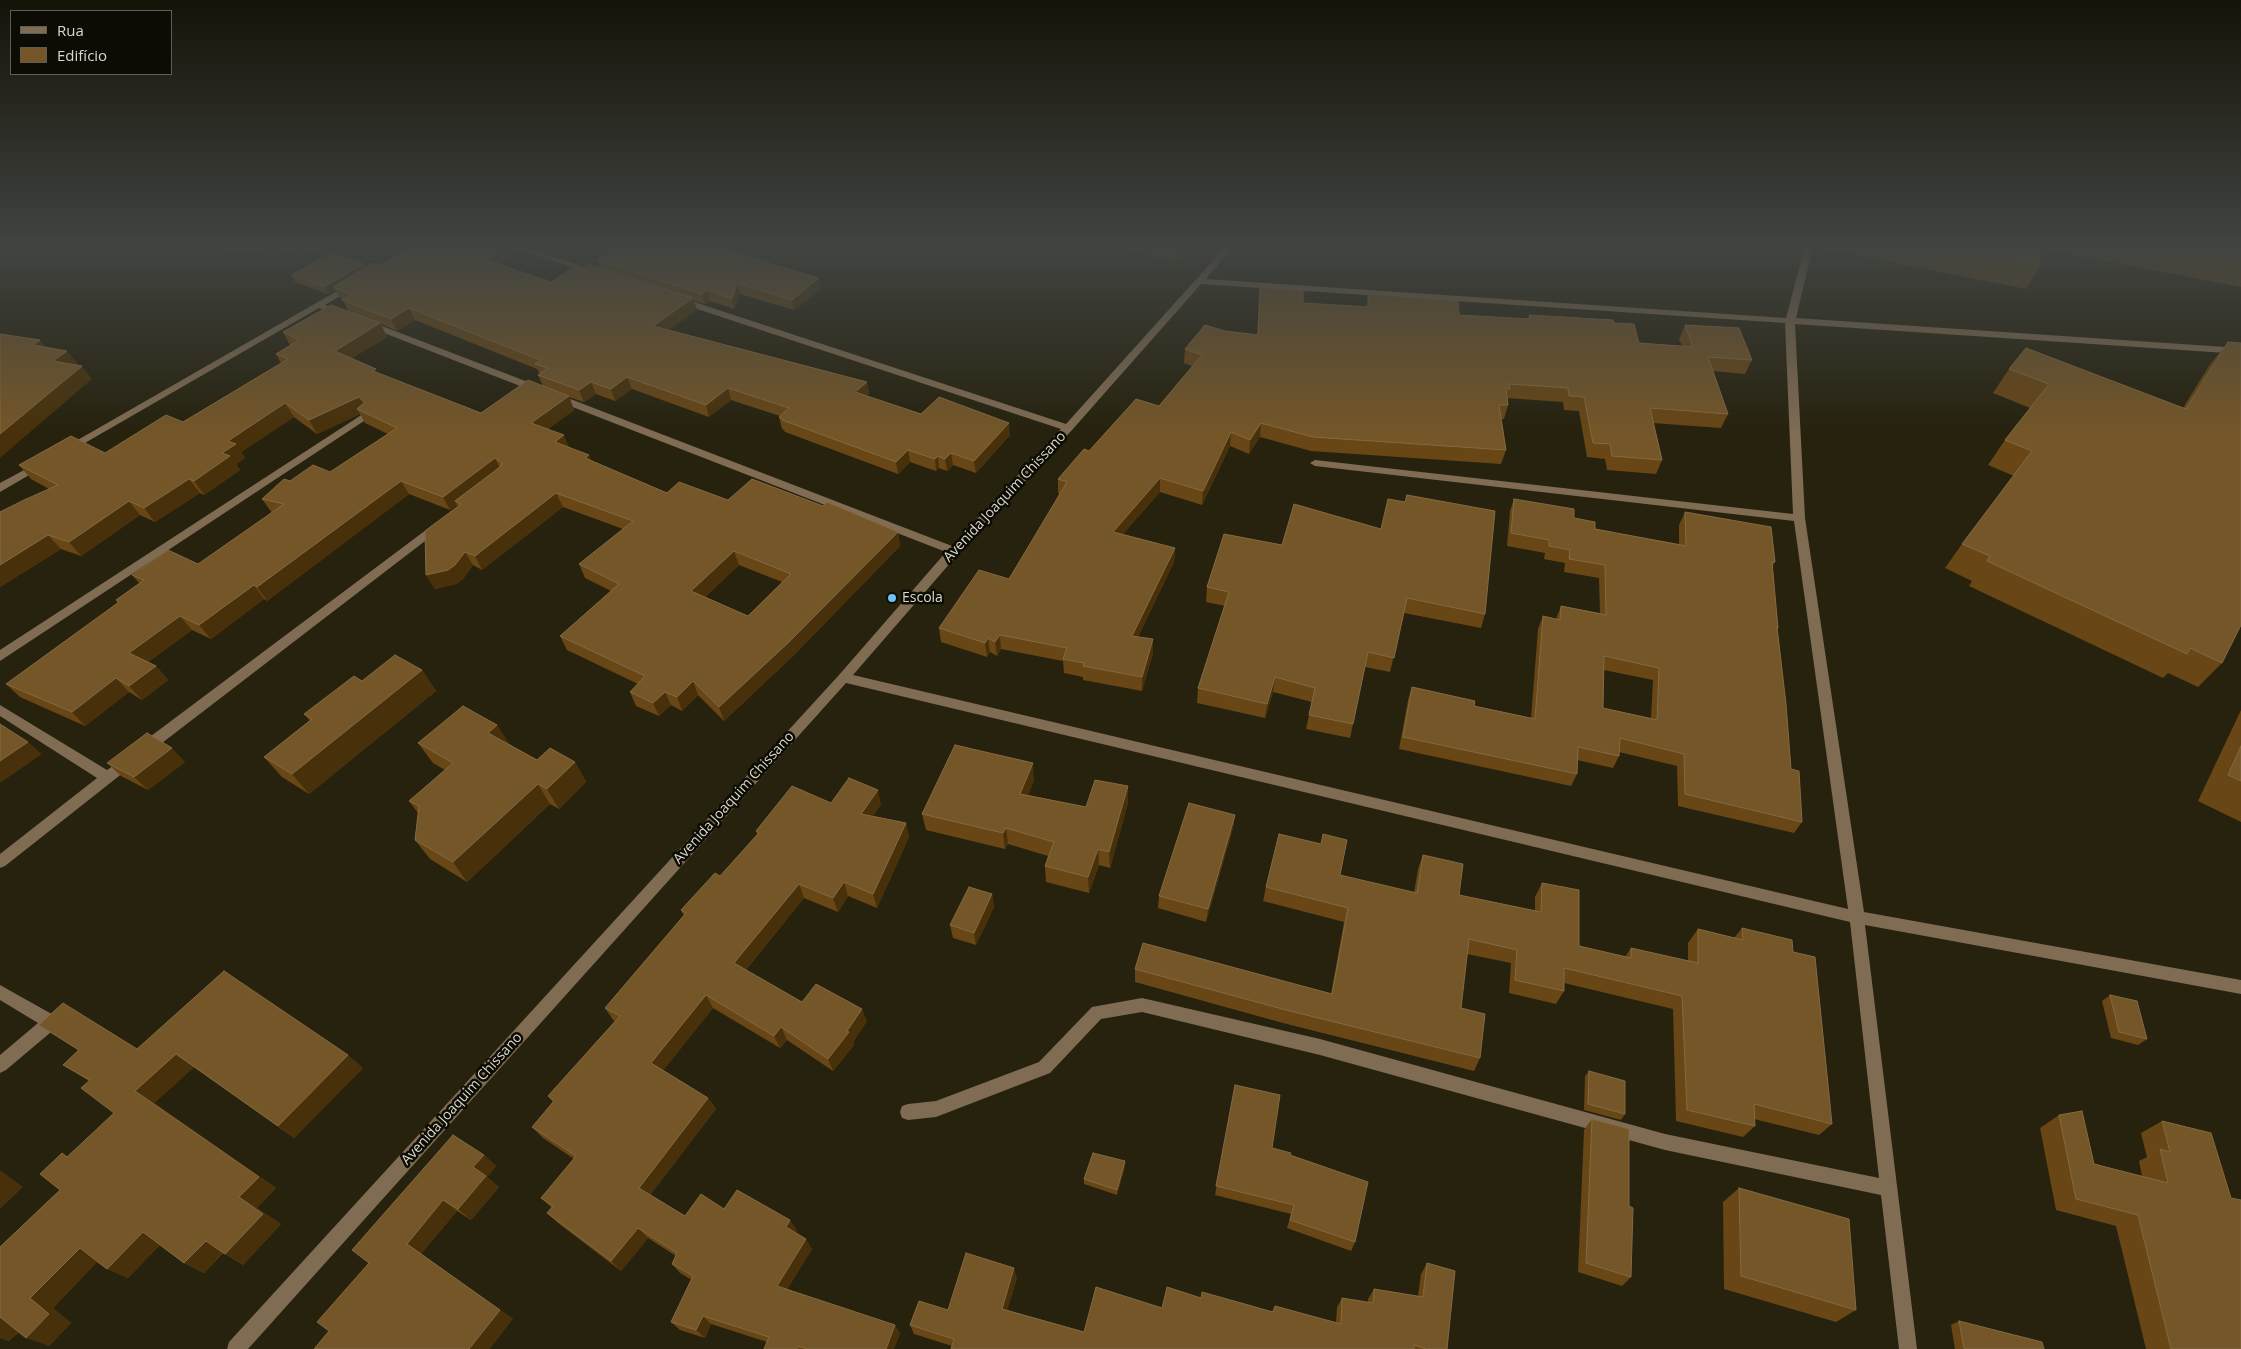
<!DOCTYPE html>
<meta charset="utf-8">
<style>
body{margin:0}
#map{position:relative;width:2241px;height:1349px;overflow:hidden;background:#26220e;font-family:"Open Sans",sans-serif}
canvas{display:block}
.legend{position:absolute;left:10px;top:10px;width:162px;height:65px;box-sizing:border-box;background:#0d0c04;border:1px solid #5f5e54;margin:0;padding:6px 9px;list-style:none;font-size:15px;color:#dad8cc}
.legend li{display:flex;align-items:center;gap:10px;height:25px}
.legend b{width:25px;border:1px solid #5f5e54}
</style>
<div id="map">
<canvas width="2241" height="1349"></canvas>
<ul class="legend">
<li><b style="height:6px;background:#806c53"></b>Rua</li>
<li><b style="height:14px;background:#745628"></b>Edifício</li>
</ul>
</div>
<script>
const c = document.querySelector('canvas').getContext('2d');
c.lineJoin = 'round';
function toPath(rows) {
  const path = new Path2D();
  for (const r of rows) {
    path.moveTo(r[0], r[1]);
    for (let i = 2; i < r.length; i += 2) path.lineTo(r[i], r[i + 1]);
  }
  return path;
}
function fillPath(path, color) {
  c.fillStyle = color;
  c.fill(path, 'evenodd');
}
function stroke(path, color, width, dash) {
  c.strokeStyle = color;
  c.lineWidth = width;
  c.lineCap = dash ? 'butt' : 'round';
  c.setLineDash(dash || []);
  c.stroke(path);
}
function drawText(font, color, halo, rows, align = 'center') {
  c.font = font + ' "Open Sans",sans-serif';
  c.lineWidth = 5;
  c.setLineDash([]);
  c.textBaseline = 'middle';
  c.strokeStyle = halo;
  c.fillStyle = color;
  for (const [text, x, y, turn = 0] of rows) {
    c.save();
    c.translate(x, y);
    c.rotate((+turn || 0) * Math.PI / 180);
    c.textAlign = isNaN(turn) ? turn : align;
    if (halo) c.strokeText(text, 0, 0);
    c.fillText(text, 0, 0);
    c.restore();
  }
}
fillPath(toPath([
 [509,246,520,246,602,273,595,275,509,246],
 [1226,246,1234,246,1206,279,1786,318,1805,246,1813,246,1796,318,2241,348,2241,354,1795,324,1805,518,1864,912,2241,980,2241,994,1865,925,1917,1349,1899,1349,1881,1195,1665,1150,1320,1055,1142,1012,1101,1019,1050,1073,936,1117,908,1120,902,1118,900,1112,902,1106,908,1104,936,1101,1039,1062,1092,1007,1142,998,1320,1039,1665,1134,1879,1178,1850,922,846,683,248,1349,227,1349,229,1342,839,675,946,552,552,399,552,395,560,395,952,546,1061,429,676,302,676,298,682,298,1066,424,1226,246],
 [1201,284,1785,323,1793,514,1315,460,1310,463,1315,466,1794,521,1848,909,853,675,958,554,1072,430,1201,284],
 [351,283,356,286,354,288,325,305,344,312,344,316,338,316,319,308,71,451,63,451,62,449,351,283],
 [369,321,541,387,542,389,541,391,533,391,366,326,364,324,369,321],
 [366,412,371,415,370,417,0,661,0,650,366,412],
 [39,462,43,463,43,467,0,492,0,483,39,462],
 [438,521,442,522,444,525,442,528,149,753,139,753,137,749,139,745,438,521],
 [0,705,107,770,128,756,133,757,135,761,133,765,5,866,0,868,0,854,97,778,0,716,0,705],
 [0,985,57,1017,59,1022,57,1027,6,1070,0,1073,0,1055,38,1023,0,1000,0,985]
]), '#806c53');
fillPath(toPath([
 [218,246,321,246,316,254,263,255,260,251,222,252],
 [412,246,517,246,519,251,499,264,551,282,580,270,600,268,597,260,821,289,794,310,740,294,734,309,710,301,705,304,694,301,697,310,668,330,867,382,869,394,867,396,921,414,1010,435,976,473,953,465,947,471,939,468,936,471,910,462,898,474,785,432,784,430,782,429,779,417,780,416,731,400,709,417,632,389,615,401,596,394,584,402,569,397,574,410,548,429,569,447,592,461,667,493,728,500,823,506,898,532,900,546,793,656,724,721,698,695,682,711,671,705,659,716,636,706,630,692,638,684,567,650,560,636,611,591,585,578,579,564,623,529,563,507,482,570,473,565,463,579,456,584,435,589,426,575,458,507,457,505,450,510,409,494,267,601,264,599,211,639,192,630,148,662,156,666,168,680,142,700,129,692,85,726,20,697,6,684,118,603,116,600,140,584,132,575,198,564,272,513,262,499,290,481,330,472,388,434,365,423,360,414,317,434,294,417,241,452,245,458,236,464,240,470,204,495,200,493,155,522,140,515,81,556,61,549,0,587,0,512,49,489,31,479,19,465,105,453,183,422,281,363,276,354,290,345,283,332,348,311,343,300,340,298,335,290,327,294,295,282,291,275,364,264,366,268,380,265],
 [415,320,537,369,540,374,538,375,543,386,481,413,378,374,352,358,387,337,381,324,397,331],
 [739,565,782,582,748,616,705,597],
 [1117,246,1192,246,1176,262],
 [1816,246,2241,246,2241,287,2039,248,2040,266,2026,289,1815,247],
 [1260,288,1303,303,1366,307,1368,294,1459,315,1528,319,1529,315,1614,323,1639,343,1682,346,1679,339,1685,325,1752,360,1745,374,1713,371,1728,414,1721,428,1653,423,1662,460,1656,474,1607,470,1605,459,1587,457,1579,411,1564,410,1563,402,1507,398,1508,405,1504,419,1501,419,1506,450,1501,464,1311,451,1260,437,1249,454,1230,446,1202,505,1160,492,1123,534,1175,548,1174,562,1138,637,1153,653,1142,691,1083,680,1083,677,1064,673,1063,661,1001,649,997,656,990,652,987,657,941,642,939,628,1009,579,1060,494,1058,493,1058,479,1089,451,1159,406,1192,366,1184,363,1185,349,1225,331,1257,335],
 [2228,342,2222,663,2198,687,2168,673,2163,678,1969,586,1972,581,1945,568,1962,544,2014,476,1988,465,2005,440,2030,408,1993,393,2009,369,2183,408,2209,366],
 [1514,499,1574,518,1595,529,1679,544,1679,525,1685,512,1775,562,1772,567,1778,628,1777,630,1791,769,1802,822,1794,833,1678,806,1677,766,1619,752,1619,756,1613,768,1577,760,1577,774,1571,786,1399,749,1408,700,1412,687,1474,706,1531,718,1538,629,1543,616,1556,619,1561,606,1600,613,1599,578,1564,572,1565,563,1544,559,1545,553,1507,546,1510,511],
 [1604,670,1653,680,1651,718,1603,708],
 [1224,534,1485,614,1481,628,1404,613,1390,672,1365,667,1350,738,1306,729,1312,702,1273,692,1265,718,1197,703,1198,688,1225,606,1206,602,1207,587],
 [422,670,436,691,309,794,282,777,264,757,310,721,304,714,362,681],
 [2241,710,2241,822,2198,801],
 [497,725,509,744,537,760,575,762,586,782,559,809,550,804,467,882,430,859,415,840,418,813,409,801,445,770,433,763,418,743],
 [185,762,148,790,121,776,107,763],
 [1034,780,1028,795,1086,807,1128,786,1128,803,1110,868,1099,865,1089,893,1046,882,1045,866,1048,856,1008,844,1005,849,926,830,922,814],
 [831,803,881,804,873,816,906,823,909,837,877,908,848,896,838,912,804,898,746,970,802,1002,867,1021,853,1042,854,1045,833,1071,787,1040,780,1048,713,1008,663,1070,708,1098,716,1109,650,1195,685,1216,724,1209,797,1230,795,1232,812,1249,787,1289,900,1333,894,1349,764,1349,767,1342,711,1324,705,1338,680,1330,671,1322,692,1280,680,1273,672,1264,676,1256,648,1238,621,1271,558,1223,547,1213,552,1208,541,1198,574,1159,543,1138,532,1127,553,1102,548,1096,615,1021,613,1020,605,1008,684,916,681,910,720,876,757,834,756,831],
 [1235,815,1233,828,1206,922,1158,908,1159,896],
 [1423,855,1459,895,1535,911,1535,897,1542,883,1579,946,1625,957,1631,948,1688,961,1688,943,1698,929,1734,938,1742,928,1793,952,1832,1124,1819,1135,1754,1119,1755,1126,1743,1137,1676,1121,1673,1009,1564,983,1564,991,1556,1004,1509,993,1511,963,1467,954,1461,1008,1480,1058,1474,1071,1283,1023,1135,982,1135,969,1331,994,1344,922,1263,901,1266,887,1414,893,1418,869],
 [992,894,994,907,976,945,953,938,950,925],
 [2110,995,2147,1039,2138,1045,2111,1038,2102,1001],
 [39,1025,137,1049,363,1068,294,1138,194,1067,154,1103,276,1188,257,1208,281,1224,243,1265,223,1253,204,1273,184,1263,160,1245,128,1278,107,1269,97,1262,53,1308,71,1323,49,1346,19,1332,9,1341,0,1338,0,1247,60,1190,114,1113,89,1081,63,1065,78,1050],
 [1589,1071,1625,1114,1621,1120,1584,1110,1585,1076],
 [1235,1085,1272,1148,1290,1155,1355,1242,1351,1251,1287,1228,1291,1214,1215,1195],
 [2059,1115,2094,1164,2142,1176,2139,1161,2147,1157,2141,1133,2162,1121,2241,1349,2146,1349,2116,1226,2056,1210,2040,1128],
 [1592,1119,1629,1206,1631,1277,1622,1286,1578,1272,1584,1130],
 [484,1155,496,1166,487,1177,499,1187,471,1220,457,1211,421,1254,513,1319,329,1331],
 [1125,1161,1125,1167,1117,1195,1084,1184,1084,1179],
 [1739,1188,1856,1310,1836,1322,1724,1289,1723,1202],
 [1427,1263,1447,1349,951,1349,952,1346,914,1334,910,1325,948,1310,1017,1278,1007,1310,1084,1332,1162,1308,1201,1298,1272,1312,1275,1306,1336,1323,1337,1307,1342,1298,1368,1303,1368,1299,1374,1289,1418,1296,1421,1274],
 [1959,1321,2044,1349,1955,1349,1951,1325]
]), '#684615');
fillPath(toPath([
 [311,246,321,246,316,254],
 [505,246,517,246,519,251,498,265,487,260,492,254],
 [1181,246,1192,246,1176,262,1177,251],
 [364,264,368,271,333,287,335,290,327,294,324,287],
 [819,278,821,289,794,310,792,300],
 [737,283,740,294,734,309,732,299],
 [707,290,710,301,705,304,702,294],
 [693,298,697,310,657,338,653,326],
 [409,308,415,320,397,331,391,319],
 [380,323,387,337,343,364,335,351],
 [40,340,50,354,33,345],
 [67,351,78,364,64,375,53,361],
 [82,366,92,379,0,458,0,434],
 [627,377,632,389,615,401,611,389],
 [591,382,596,394,584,402,579,390],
 [867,382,869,394,858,404,855,392],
 [728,388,731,400,709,417,706,405],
 [569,396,574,410,537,437,531,423],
 [359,397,367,410,357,409,360,414,317,434,309,420],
 [285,403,294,417,241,452,245,458,236,464,240,470,204,495,194,481,222,453,228,441],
 [1009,423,1010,435,976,473,974,461],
 [1261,423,1260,437,1249,454,1250,440],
 [1231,432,1230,446,1202,505,1203,491],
 [564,435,570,449,555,442],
 [908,450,910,462,898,474,896,462],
 [951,453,953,465,947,471,945,459],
 [589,455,595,469,585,458],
 [938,456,939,468,936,471,935,459],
 [495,458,502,472,455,501,457,505,450,510,443,497],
 [1160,478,1160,492,1113,546,1113,532],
 [189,479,200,493,155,522,144,508],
 [401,481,409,494,267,601,257,587],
 [556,493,563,507,482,570,475,556],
 [129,501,140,515,81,556,69,542],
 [898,532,900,546,793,656,724,721,719,707],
 [48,535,61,549,0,587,0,565],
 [1175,548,1174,562,1132,649,1132,636],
 [734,551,739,565,696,605,691,591],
 [465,552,473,565,463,579,456,584,435,589,426,575],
 [254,585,264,599,211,639,199,625],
 [180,616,192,630,142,666,129,653],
 [1000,635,1001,649,997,656,995,642],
 [988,638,990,652,987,657,985,643],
 [1153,639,1153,653,1142,691,1142,677],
 [156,666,168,680,142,700,129,686],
 [422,670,436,691,309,794,292,774],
 [1275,677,1273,692,1265,718,1267,704],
 [116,678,129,692,85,726,72,712],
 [693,681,698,695,682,711,677,697],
 [665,692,671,705,659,716,653,703],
 [497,725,510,745,488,733],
 [28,742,42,754,0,783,0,761],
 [172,748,185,762,148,790,134,777],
 [575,762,586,782,559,809,547,789],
 [1033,763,1034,780,1022,810,1020,794],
 [538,784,550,804,467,882,453,862],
 [1128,786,1128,803,1110,868,1109,852],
 [878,790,881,804,865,828,861,814],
 [1235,815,1233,828,1206,922,1208,909],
 [906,823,909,837,877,908,873,894],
 [1006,828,1008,844,1005,849,1003,833],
 [1098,849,1099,865,1089,893,1088,877],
 [844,882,848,896,838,912,833,898],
 [799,884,804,898,741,976,734,963],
 [992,894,994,907,976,945,974,933],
 [706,995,713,1008,660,1075,651,1063],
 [862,1009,867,1021,853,1042,854,1045,833,1071,828,1059],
 [781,1027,787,1040,780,1048,774,1036],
 [176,1054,194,1067,154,1103,276,1188,257,1208,281,1224,243,1265,225,1254,239,1197,135,1091],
 [348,1055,363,1068,294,1138,278,1126],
 [708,1098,716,1109,648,1198,639,1188],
 [484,1155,496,1166,487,1177,499,1187,471,1220,458,1209,473,1167],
 [1125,1161,1125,1167,1117,1195,1117,1190],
 [0,1170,23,1187,0,1209],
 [443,1200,457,1211,421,1254,407,1244],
 [790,1220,797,1230,792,1237,786,1227],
 [638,1228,648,1238,621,1271,611,1261],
 [143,1232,163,1242,128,1278,107,1269],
 [806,1239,812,1249,784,1295,777,1286],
 [206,1241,224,1251,204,1273,184,1263],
 [80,1248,101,1258,53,1308,71,1323,49,1346,26,1338,30,1298],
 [1014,1268,1017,1278,1005,1318,1002,1309],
 [500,1310,513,1319,490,1349,469,1349],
 [703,1316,711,1324,705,1338,696,1330],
 [0,1317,24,1326,9,1341,0,1338],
 [895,1325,900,1333,894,1349,886,1349]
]), '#48310a');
const building = toPath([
 [412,246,505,246,492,254,494,255,487,260,551,282,572,268,580,270,588,264,693,298,653,326,867,382,855,392,921,414,939,397,1009,423,974,461,951,453,945,459,938,456,935,459,908,450,896,462,782,420,783,419,779,417,789,408,728,388,706,405,627,377,611,389,591,382,579,390,538,375,548,368,535,364,540,360,409,308,391,319,342,300,351,295,333,287,373,263,380,265,412,246],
 [618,246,712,246,819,278,792,300,737,283,732,299,707,290,702,294,597,260,618,246],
 [1158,246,1181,246,1177,251,1158,246],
 [1935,246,2038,246,2040,266,1935,246],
 [2161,246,2241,246,2241,260,2161,246],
 [331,253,364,264,324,287,291,275,331,253],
 [1260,288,1303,291,1303,303,1369,307,1368,294,1458,301,1459,315,1530,319,1529,315,1613,320,1614,323,1634,324,1639,343,1693,347,1685,325,1739,328,1752,360,1708,357,1728,414,1650,408,1662,460,1612,456,1610,444,1593,443,1584,397,1569,396,1568,388,1509,384,1510,389,1506,388,1508,405,1499,405,1506,450,1313,437,1261,423,1250,440,1231,432,1203,491,1160,478,1113,532,1175,548,1132,636,1153,639,1142,677,1083,666,1084,663,1063,659,1067,648,1000,635,995,642,988,638,985,643,939,628,979,570,1009,579,1067,482,1058,479,1084,449,1089,451,1136,399,1159,406,1202,355,1185,349,1205,325,1225,331,1258,335,1260,288],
 [331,305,380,323,335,351,376,369,373,371,481,413,528,380,569,396,531,423,564,435,555,442,589,455,585,458,667,493,679,482,728,500,752,479,823,506,827,502,898,532,789,642,719,707,693,681,677,697,665,692,653,703,630,692,645,676,560,636,619,584,579,564,633,521,556,493,475,556,465,552,455,565,448,570,426,575,425,531,461,504,455,501,500,467,502,463,495,458,443,497,401,481,257,587,254,585,199,625,180,616,129,653,156,666,129,686,116,678,72,712,6,684,119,602,116,600,144,580,132,575,168,550,198,564,284,504,262,499,284,479,290,481,313,465,330,472,397,428,357,409,365,402,359,397,309,420,285,403,228,441,236,444,222,453,230,456,194,481,189,479,144,508,129,501,69,542,48,535,0,565,0,512,24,500,58,485,19,465,71,436,105,453,166,415,183,422,288,359,276,354,299,340,283,332,331,305],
 [734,551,791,574,748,616,691,591,734,551],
 [0,334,40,340,33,345,67,351,53,361,82,366,0,434,0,334],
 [2228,342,2241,343,2241,625,2222,663,2190,648,2187,654,1987,561,1990,556,1962,544,2032,451,2005,440,2049,384,2009,369,2026,348,2186,409,2228,342],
 [1407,495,1495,511,1485,614,1407,598,1394,658,1368,652,1353,724,1309,715,1315,688,1275,677,1267,704,1198,688,1229,592,1207,587,1224,534,1282,545,1294,504,1381,529,1388,499,1405,502,1407,495],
 [1514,499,1574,509,1574,518,1595,522,1595,529,1686,546,1685,512,1771,527,1775,562,1772,562,1778,628,1777,627,1786,704,1791,769,1799,771,1802,822,1685,794,1684,754,1620,738,1619,756,1578,747,1577,774,1403,737,1412,687,1475,701,1474,706,1535,719,1543,616,1560,620,1561,606,1606,615,1605,565,1569,559,1570,550,1549,546,1549,540,1511,533,1514,499],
 [1604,656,1659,668,1657,720,1603,708,1604,656],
 [395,655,422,670,292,774,264,757,312,719,304,714,354,676,362,681,395,655],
 [463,706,497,725,488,733,537,760,550,748,575,762,547,789,538,784,453,862,415,840,419,806,409,801,453,763,418,743,463,706],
 [0,724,28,742,0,761,0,724],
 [147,733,172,748,134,777,107,763,147,733],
 [955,745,1033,763,1020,794,1086,807,1095,780,1128,786,1109,852,1098,849,1088,877,1045,866,1054,842,1006,828,1003,833,922,814,955,745],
 [2241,746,2241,781,2228,775,2241,746],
 [849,778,878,790,861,814,906,823,873,894,844,882,833,898,799,884,734,963,802,1002,816,984,862,1009,847,1031,849,1032,828,1059,781,1027,774,1036,706,995,651,1063,708,1098,639,1188,685,1216,701,1194,724,1209,737,1190,790,1220,786,1227,806,1239,777,1286,895,1325,886,1349,808,1349,798,1346,797,1349,764,1349,769,1337,703,1316,696,1330,671,1322,693,1276,672,1264,677,1253,638,1228,611,1261,547,1213,553,1206,541,1198,576,1156,532,1127,554,1101,548,1096,620,1016,605,1008,686,913,681,910,715,873,720,876,759,833,756,831,792,786,831,803,849,778],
 [1189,803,1235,815,1208,909,1159,896,1189,803],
 [1279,834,1321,844,1323,834,1347,840,1340,875,1417,893,1423,855,1463,864,1459,895,1541,912,1542,883,1579,890,1579,946,1631,958,1631,948,1698,963,1698,929,1743,940,1742,928,1792,940,1793,952,1815,957,1832,1124,1754,1104,1755,1126,1687,1110,1682,996,1564,968,1564,991,1515,980,1517,950,1469,939,1461,1008,1485,1014,1480,1058,1286,1010,1135,969,1143,943,1332,994,1348,908,1266,887,1279,834],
 [969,887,992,894,974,933,950,925,969,887],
 [224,971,348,1055,278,1126,176,1054,135,1091,259,1177,239,1197,263,1214,225,1254,206,1241,184,1263,143,1232,107,1269,80,1248,30,1298,49,1314,26,1338,0,1317,0,1318,0,1247,60,1190,40,1174,62,1153,67,1157,114,1113,81,1088,90,1080,63,1065,79,1050,39,1025,63,1003,137,1049,224,971],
 [2110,995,2137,1001,2147,1039,2119,1032,2110,995],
 [1589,1071,1625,1081,1625,1114,1588,1104,1589,1071],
 [1235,1085,1280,1095,1272,1148,1291,1153,1290,1155,1368,1182,1355,1242,1290,1220,1294,1205,1216,1186,1235,1085],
 [2082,1111,2094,1164,2168,1183,2160,1149,2170,1152,2162,1121,2211,1133,2231,1198,2241,1200,2241,1349,2171,1349,2138,1215,2076,1199,2059,1115,2082,1111],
 [1592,1119,1629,1129,1629,1206,1633,1208,1631,1277,1586,1263,1592,1119],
 [453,1135,484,1155,473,1167,486,1176,458,1209,443,1200,407,1244,500,1310,469,1349,314,1349,329,1331,317,1322,369,1263,352,1250,453,1135],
 [1093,1153,1125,1161,1117,1190,1084,1179,1093,1153],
 [1739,1188,1849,1219,1856,1310,1741,1276,1739,1188],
 [966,1253,1014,1268,1002,1309,1084,1332,1096,1287,1162,1308,1167,1287,1201,1298,1202,1292,1273,1312,1275,1306,1341,1324,1342,1298,1373,1303,1374,1289,1423,1297,1427,1263,1455,1271,1447,1349,1426,1349,1414,1345,1414,1349,951,1349,954,1339,910,1325,919,1301,948,1310,966,1253],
 [1959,1321,2042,1342,2044,1349,1967,1349,1964,1348,1959,1321]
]);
fillPath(building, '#745628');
stroke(building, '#846a42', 1);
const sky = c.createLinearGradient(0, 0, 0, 434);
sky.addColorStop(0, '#151308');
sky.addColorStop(0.57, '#414441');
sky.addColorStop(1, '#41444100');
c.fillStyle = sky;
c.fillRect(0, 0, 2241, 434);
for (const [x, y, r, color] of [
 [892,598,5,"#70c1f4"]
]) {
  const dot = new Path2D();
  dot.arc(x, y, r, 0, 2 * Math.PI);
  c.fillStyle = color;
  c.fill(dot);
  stroke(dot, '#0d0c04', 2);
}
drawText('14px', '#dad8cc', '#0d0c04', [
 ["Avenida Joaquim Chissano",1005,497,-47],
 ["Avenida Joaquim Chissano",734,798,-48],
 ["Avenida Joaquim Chissano",462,1099,-48]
]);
drawText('14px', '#dad8cc', '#0d0c04', [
 ["Escola",902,598]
], 'left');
</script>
